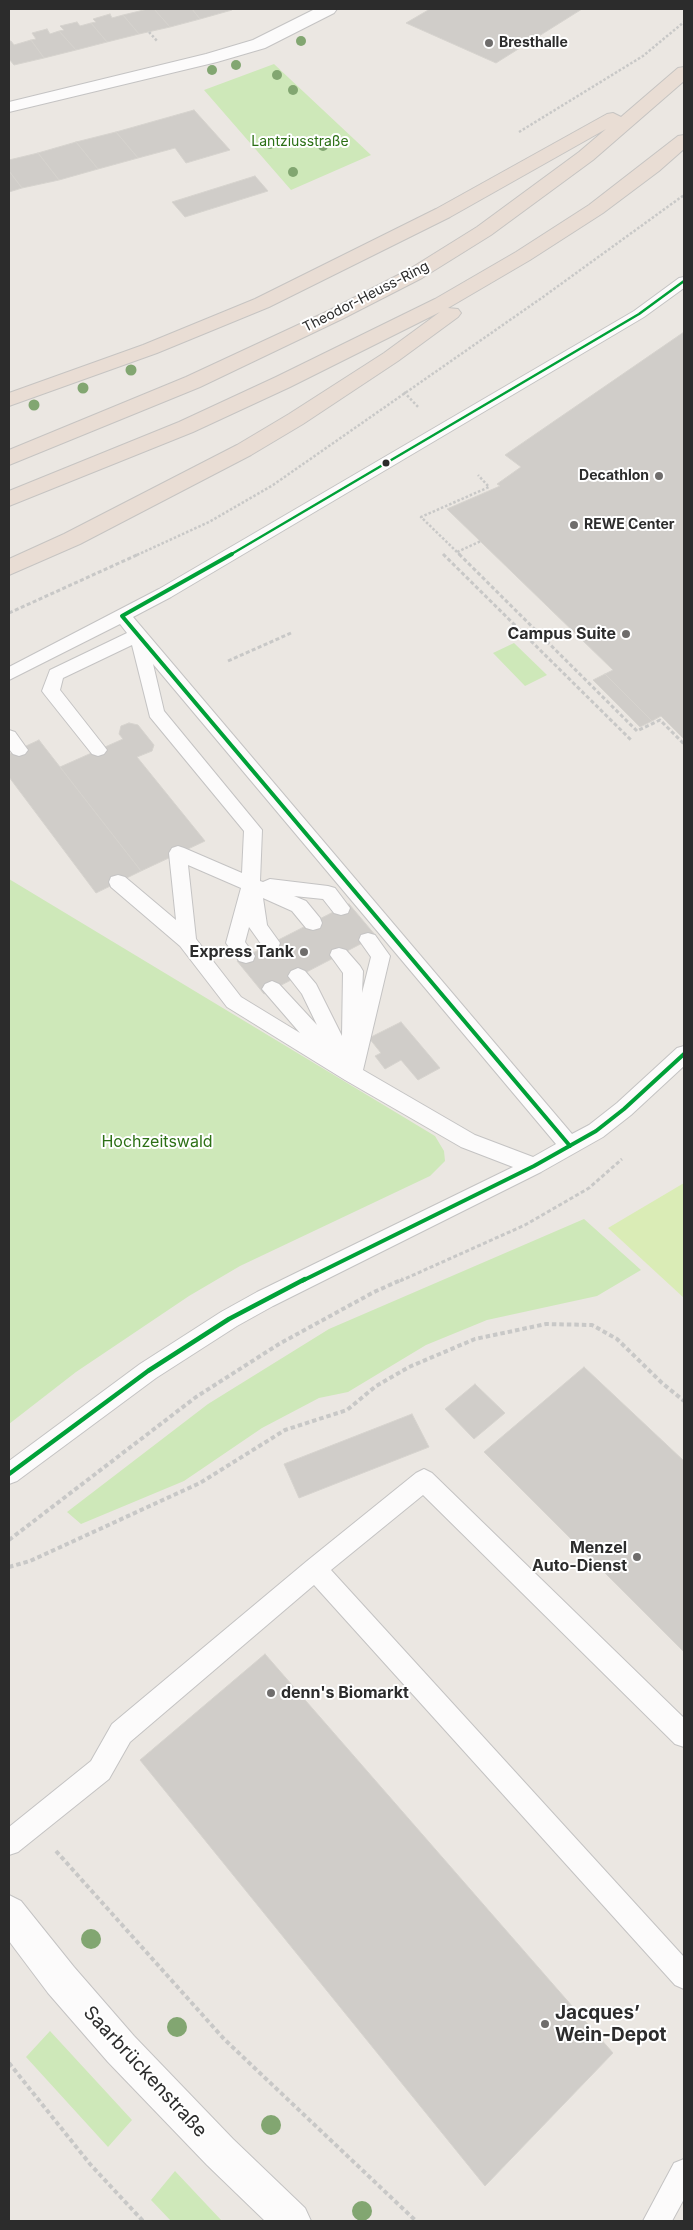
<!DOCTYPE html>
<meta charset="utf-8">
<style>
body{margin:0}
#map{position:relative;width:693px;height:2230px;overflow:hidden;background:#ebe7e2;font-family:Inter,sans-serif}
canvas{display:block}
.frame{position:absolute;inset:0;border:10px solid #2c2c2c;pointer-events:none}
</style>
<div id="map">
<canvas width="693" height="2230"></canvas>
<div class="frame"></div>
</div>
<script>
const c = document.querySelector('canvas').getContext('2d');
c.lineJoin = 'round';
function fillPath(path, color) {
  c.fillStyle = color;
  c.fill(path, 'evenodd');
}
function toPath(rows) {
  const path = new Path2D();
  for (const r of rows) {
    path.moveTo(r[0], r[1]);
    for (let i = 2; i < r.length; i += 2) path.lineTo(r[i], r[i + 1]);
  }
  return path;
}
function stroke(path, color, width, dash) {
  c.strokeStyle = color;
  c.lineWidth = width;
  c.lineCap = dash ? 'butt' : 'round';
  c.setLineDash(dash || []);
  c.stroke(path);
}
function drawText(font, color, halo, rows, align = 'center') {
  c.font = font + ' Inter,sans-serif';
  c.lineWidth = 4;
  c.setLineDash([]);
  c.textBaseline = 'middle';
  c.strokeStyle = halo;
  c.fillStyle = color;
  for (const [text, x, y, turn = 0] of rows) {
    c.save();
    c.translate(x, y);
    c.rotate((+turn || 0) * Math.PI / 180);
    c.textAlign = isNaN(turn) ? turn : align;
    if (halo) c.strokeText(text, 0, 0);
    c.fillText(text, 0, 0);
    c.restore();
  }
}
fillPath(toPath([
 [274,64,371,155,291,190,204,90],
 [514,643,547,675,525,686,493,653],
 [9,879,435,1136,444,1151,445,1161,430,1176,240,1266,189,1296,76,1372,9,1424],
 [584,1219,641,1270,597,1296,487,1320,426,1345,348,1392,319,1398,262,1428,184,1481,81,1524,67,1512,208,1404,329,1329],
 [50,2031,132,2120,108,2147,26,2057],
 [175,2171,222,2221,171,2221,151,2200]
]), '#cee8b9');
fillPath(toPath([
 [684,1183,684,1298,608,1228]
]), '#daecb6');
const building = toPath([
 [148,9,154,9,170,27,139,34,123,15,148,9],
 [154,9,192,9,200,19,170,27,154,9],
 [192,9,231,9,232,10,200,19,192,9],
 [430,9,582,9,496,63,406,23,430,9],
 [110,14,112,18,123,15,139,34,107,42,91,23,96,22,93,19,110,14],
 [77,22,80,26,91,23,107,42,76,50,59,31,64,30,60,26,77,22],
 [47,29,50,34,59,31,76,50,44,58,31,40,36,39,32,33,47,29],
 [31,40,44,58,14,65,9,59,9,41,11,41,14,45,31,40],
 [194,110,230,150,186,163,175,148,138,158,116,132,194,110],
 [116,132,138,158,98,169,76,142,116,132],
 [76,142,98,169,59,180,38,153,76,142],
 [38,153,59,180,22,188,9,171,9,160,38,153],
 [9,171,22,188,9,192,9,171],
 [255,176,268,191,185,217,172,202,255,176],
 [684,332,684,739,661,716,652,721,605,674,613,670,447,509,500,486,497,484,521,467,505,455,684,332],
 [605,674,652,721,640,727,593,680,605,674],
 [129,723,138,725,154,745,152,751,137,757,205,841,141,871,60,767,123,739,119,734,121,726,129,723],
 [39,740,141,871,96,893,9,777,9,754,39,740],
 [349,904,376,936,264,994,237,961,349,904],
 [401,1022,440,1068,418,1080,401,1060,385,1069,375,1056,381,1053,369,1038,401,1022],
 [584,1367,684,1461,684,1652,484,1452,584,1367],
 [475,1384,505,1413,474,1439,445,1409,475,1384],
 [412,1414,429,1447,299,1498,284,1464,412,1414],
 [265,1654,613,2053,485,2186,140,1760,265,1654]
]);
fillPath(building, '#d0cdc9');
stroke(building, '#d6d3ce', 1);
const lane = toPath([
 [684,277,684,288,644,317,171,597,133,617,572,1134,589,1125,617,1103,677,1048,684,1046,684,1066,631,1115,603,1137,541,1172,273,1306,237,1326,156,1378,17,1481,9,1484,9,1461,140,1364,221,1312,257,1292,513,1167,461,1147,345,1080,227,1007,180,946,111,887,109,882,111,877,118,875,125,877,176,920,169,853,172,848,178,846,184,848,242,873,244,831,150,717,132,645,63,678,60,690,104,746,107,750,104,754,98,756,92,754,45,695,42,691,50,670,127,633,120,624,9,680,9,667,159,589,634,311,679,278,684,277],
 [153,664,556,1144,533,1157,475,1135,363,1070,390,956,375,935,368,933,361,935,359,940,371,957,362,993,363,971,360,966,346,950,339,948,332,950,330,955,343,973,342,1036,316,984,305,971,298,968,291,971,288,976,302,994,317,1025,279,984,272,981,265,984,262,989,300,1033,241,997,196,939,188,865,241,888,226,943,239,961,246,963,253,961,255,956,245,942,249,927,264,948,271,950,278,948,280,943,267,925,263,898,292,911,306,928,313,930,320,928,322,923,320,918,306,901,294,896,323,899,334,913,341,915,348,913,350,908,335,888,328,886,270,879,263,882,260,881,262,830,164,711,153,664],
 [9,730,15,732,25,746,28,750,25,754,19,756,13,754,9,749,9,730],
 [424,1469,432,1473,684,1718,684,1747,675,1744,423,1495,331,1570,684,1957,684,1989,675,1985,314,1585,130,1742,109,1779,18,1852,9,1855,9,1827,91,1761,112,1724,307,1561,416,1473,424,1469],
 [684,2159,684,2199,672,2221,643,2221,674,2163,684,2159]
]);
const street = toPath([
 [315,9,337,9,334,13,265,48,217,62,9,112,9,102,206,54,253,40,315,9]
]);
const secondary = toPath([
 [9,1895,21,1901,74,1967,134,2036,233,2139,305,2208,311,2221,265,2221,207,2165,108,2062,48,1993,9,1941,9,1895]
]);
const highway = toPath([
 [684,67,684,81,593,160,491,235,422,278,342,319,200,387,9,465,9,450,186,377,328,311,408,270,477,227,579,152,606,129,450,217,269,307,157,353,9,406,9,393,143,345,255,299,436,209,607,114,613,113,621,117,678,68,684,67],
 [684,135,684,149,659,171,603,213,530,260,448,308,458,309,461,313,458,317,398,361,303,424,251,455,80,544,9,575,9,559,64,534,237,445,289,414,384,353,440,312,290,387,193,432,9,506,9,491,179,422,276,377,435,299,516,252,589,205,678,136,684,135]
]);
stroke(lane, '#c4c3c3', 2);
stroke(street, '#c4c3c3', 2);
stroke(secondary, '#c4c3c3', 2);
stroke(highway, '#c6c4c2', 2);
stroke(toPath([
 [149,32,158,42],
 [519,132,643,56,684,22],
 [404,392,419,408],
 [457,552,421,517,489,487,478,475],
 [137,555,209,522,273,485,543,297,684,195],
 [460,555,457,552,481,541]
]), '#c8c8c7', 2.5, [2.5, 2]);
stroke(toPath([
 [443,554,631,740],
 [459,554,637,731,660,720,684,744],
 [9,613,139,554],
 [228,661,291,633],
 [400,1281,525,1225,589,1188,622,1159]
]), '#c8c8c7', 3, [4, 2.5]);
stroke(toPath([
 [9,1540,196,1397,279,1344,374,1292,403,1279],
 [9,1567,30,1561,200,1483,285,1430,347,1410,376,1386,409,1367,475,1339,546,1324,592,1325,617,1339,662,1383,684,1401],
 [56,1851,224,2039,416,2221],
 [9,2063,90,2164,143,2221]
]), '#c8c8c7', 4, [4.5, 3]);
fillPath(lane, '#fcfbfb');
fillPath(street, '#fcfbfb');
fillPath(secondary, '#fcfbfb');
fillPath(highway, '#e9ddd4');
stroke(toPath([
 [230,555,639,314,684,281]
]), '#00a138', 2.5);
stroke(toPath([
 [232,554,122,616,570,1146],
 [302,1281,534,1166,596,1131,624,1109,684,1054]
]), '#00a138', 4);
stroke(toPath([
 [9,1474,148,1371,229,1319,305,1279]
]), '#00a138', 4.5);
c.fillStyle = '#82a671';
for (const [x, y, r] of [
 [301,41,5],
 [236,65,5],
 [212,70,5],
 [277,75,5],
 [293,90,5],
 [338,141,5],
 [270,144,5],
 [323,146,5],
 [293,172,5],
 [131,370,5.5],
 [83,388,5.5],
 [34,405,5.5],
 [91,1939,10],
 [177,2027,10],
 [271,2125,10],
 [362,2211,10]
]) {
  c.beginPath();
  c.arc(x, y, r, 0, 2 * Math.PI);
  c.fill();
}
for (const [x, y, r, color] of [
 [489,43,5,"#6f6d6c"],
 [386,463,4.5,"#2c2c2c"],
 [659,476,5,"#6f6d6c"],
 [574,525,5,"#6f6d6c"],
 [626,634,5,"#6f6d6c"],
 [304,952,5,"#6f6d6c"],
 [637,1557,5,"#6f6d6c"],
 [271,1693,5,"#6f6d6c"],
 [545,2024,5,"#6f6d6c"]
]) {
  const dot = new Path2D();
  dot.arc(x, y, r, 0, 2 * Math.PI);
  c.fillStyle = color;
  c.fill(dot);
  stroke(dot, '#fff', 2);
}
drawText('bold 14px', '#2c2c2c', '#fff', [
 ["Bresthalle",499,43],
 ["Decathlon",649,476,"right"],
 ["REWE Center",584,525]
], 'left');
drawText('14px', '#2c7015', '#fff', [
 ["Lantziusstraße",300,142]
]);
drawText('14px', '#2c2c2c', '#fff', [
 ["Theodor-Heuss-Ring",366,297,-27]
]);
drawText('bold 16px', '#2c2c2c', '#fff', [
 ["Campus Suite",616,634],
 ["Express Tank",294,952],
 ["Menzel",627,1548],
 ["Auto-Dienst",627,1566],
 ["denn's Biomarkt",281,1693,"left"]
], 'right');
drawText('16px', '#2c7015', '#fff', [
 ["Hochzeitswald",157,1142]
]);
drawText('bold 19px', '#2c2c2c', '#fff', [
 ["Jacques’",555,2013],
 ["Wein-Depot",555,2035]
], 'left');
drawText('19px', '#2c2c2c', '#fff', [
 ["Saarbrückenstraße",145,2072,47]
]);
</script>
